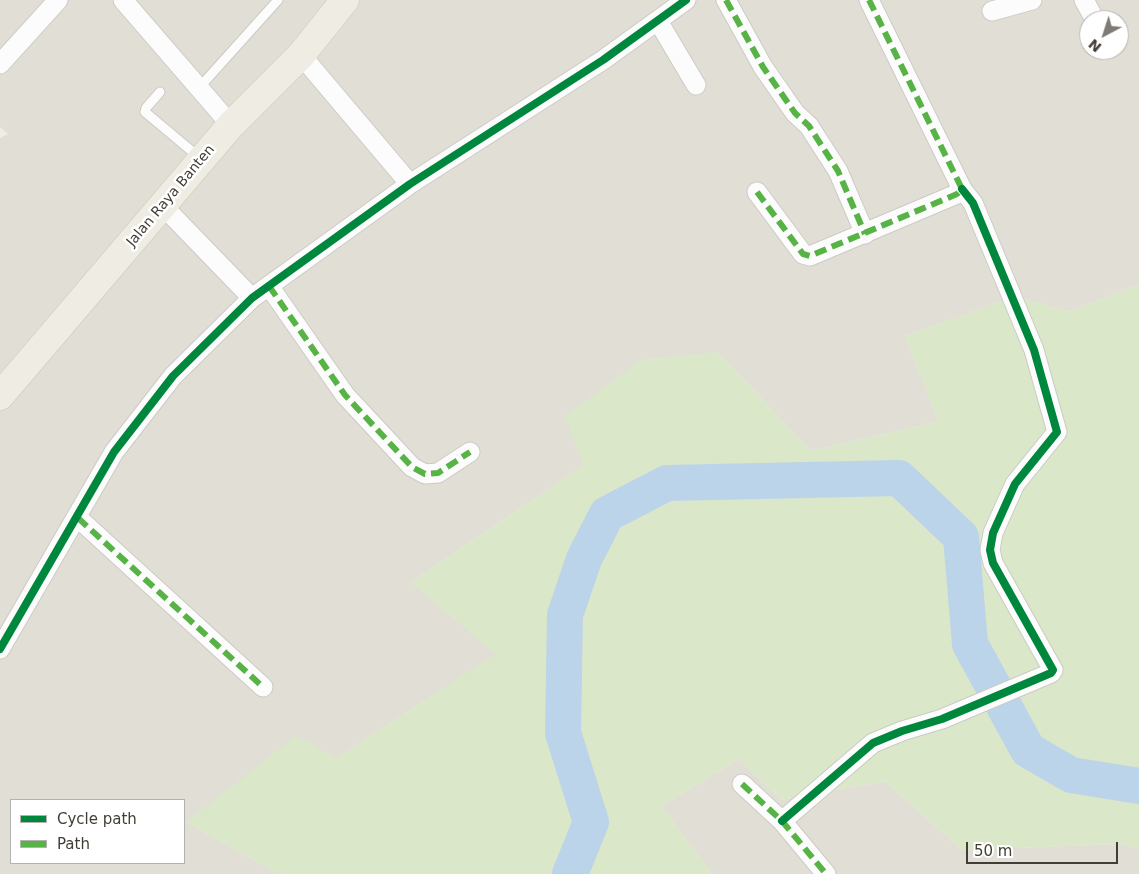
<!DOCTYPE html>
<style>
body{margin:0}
#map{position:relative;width:1139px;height:874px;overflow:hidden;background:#eeede8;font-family:"DejaVu Sans",sans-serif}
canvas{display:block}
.legend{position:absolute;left:10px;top:799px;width:175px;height:65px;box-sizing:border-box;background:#fff;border:1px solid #b3b2ae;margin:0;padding:6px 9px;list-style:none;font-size:15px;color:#423e35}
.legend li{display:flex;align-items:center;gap:10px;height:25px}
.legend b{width:25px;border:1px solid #b3b2ae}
.north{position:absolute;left:1079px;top:10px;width:50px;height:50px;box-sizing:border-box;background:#fff;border:1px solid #b3b2ae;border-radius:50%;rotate:220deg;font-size:14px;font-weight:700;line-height:20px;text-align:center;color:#423e35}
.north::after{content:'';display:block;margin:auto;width:18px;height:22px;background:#7e7b74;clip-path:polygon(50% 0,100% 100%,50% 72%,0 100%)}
.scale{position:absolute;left:966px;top:842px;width:152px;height:22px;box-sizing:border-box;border:2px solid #423e35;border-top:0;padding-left:6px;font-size:15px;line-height:18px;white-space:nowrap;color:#423e35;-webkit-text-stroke:4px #fff;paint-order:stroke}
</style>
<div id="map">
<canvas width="1139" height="874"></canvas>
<ul class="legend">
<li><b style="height:6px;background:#00873e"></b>Cycle path</li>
<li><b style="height:6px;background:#57b346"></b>Path</li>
</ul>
<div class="north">N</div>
<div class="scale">50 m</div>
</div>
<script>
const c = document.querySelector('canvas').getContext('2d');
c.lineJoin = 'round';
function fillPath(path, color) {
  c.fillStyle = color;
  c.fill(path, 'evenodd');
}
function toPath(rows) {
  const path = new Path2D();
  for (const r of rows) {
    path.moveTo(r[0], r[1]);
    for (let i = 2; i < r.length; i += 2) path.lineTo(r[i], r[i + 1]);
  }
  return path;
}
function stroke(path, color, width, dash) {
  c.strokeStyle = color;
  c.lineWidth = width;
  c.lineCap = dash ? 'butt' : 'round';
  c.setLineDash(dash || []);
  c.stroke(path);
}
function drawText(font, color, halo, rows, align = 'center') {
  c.font = font + ' "DejaVu Sans",sans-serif';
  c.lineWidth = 5;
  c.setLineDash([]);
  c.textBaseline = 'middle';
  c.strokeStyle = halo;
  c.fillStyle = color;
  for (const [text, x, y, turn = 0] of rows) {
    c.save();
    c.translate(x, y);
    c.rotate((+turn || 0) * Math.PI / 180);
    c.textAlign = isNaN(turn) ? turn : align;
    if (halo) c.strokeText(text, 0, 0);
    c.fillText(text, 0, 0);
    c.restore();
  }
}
fillPath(toPath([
 [0,0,1139,0,1139,284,1069,312,1016,296,905,336,939,421,811,451,717,352,584,465,411,582,497,654,336,758,186,822,279,874,0,874,0,138,8,134,0,127],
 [1089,20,1119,20,1119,50,1089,50],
 [11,800,184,800,184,863,11,863],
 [739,759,782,800,885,781,962,850,1120,844,1139,849,1139,874,712,874,661,806]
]), '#e1dfd5');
fillPath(toPath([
 [1139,284,1139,849,1120,844,962,850,885,781,782,800,739,759,661,806,712,874,279,874,186,822,296,736,336,758,496,654,411,582,584,465,565,416,642,359,717,352,811,451,939,421,905,336,1016,296,1069,312]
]), '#dae7c9');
stroke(toPath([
 [570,874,591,822,563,733,565,615,584,559,607,514,667,483,899,478,961,537,970,644,1028,750,1071,775,1139,786]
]), '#bbd4e9', 36);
const service = toPath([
 [198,89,278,0],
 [160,92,146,108,145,112,200,158]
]);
const minor = toPath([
 [123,0,231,125],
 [726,0,763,67,795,113,809,126,838,171,865,234],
 [1084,0,1095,20],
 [992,11,1032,0],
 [658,21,696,85],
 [301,55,410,184],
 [0,64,58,0],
 [757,192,803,254,810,256,957,194,962,189,869,0],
 [163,206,252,298],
 [269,286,345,395,412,467,425,474,438,473,470,452],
 [78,518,263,687],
 [0,649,114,452,173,376,252,298,410,184,603,60,686,0],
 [742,784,782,821,826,874],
 [782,821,873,743,902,731,942,719,1051,673,1053,670,993,563,990,550,993,533,1015,484,1057,432,1034,350,973,203,962,189]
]);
const primary = toPath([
 [0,396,231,125,301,55,345,0]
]);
stroke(service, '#cccac5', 11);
stroke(minor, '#cccac5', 21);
stroke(primary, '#cfc9b6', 29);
stroke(service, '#fcfcfc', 9);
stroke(minor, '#fcfcfc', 19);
stroke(primary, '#efece3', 28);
stroke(toPath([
 [726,0,763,67,795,113,809,126,838,171,865,234],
 [757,192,803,254,810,256,957,194,962,189,869,0],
 [269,286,345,395,412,467,425,474,438,473,470,452],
 [78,518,263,687],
 [742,784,782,821,826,874]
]), '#57b346', 6, [12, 6]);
stroke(toPath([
 [0,649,114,452,173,376,252,298,410,184,603,60,686,0],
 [782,821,873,743,902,731,942,719,1051,673,1053,670,993,563,990,550,993,533,1015,484,1057,432,1034,350,973,203,962,189]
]), '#00873e', 8);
drawText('14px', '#423e35', '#fff', [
 ["Jalan Raya Banten",171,196,-50]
]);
</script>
